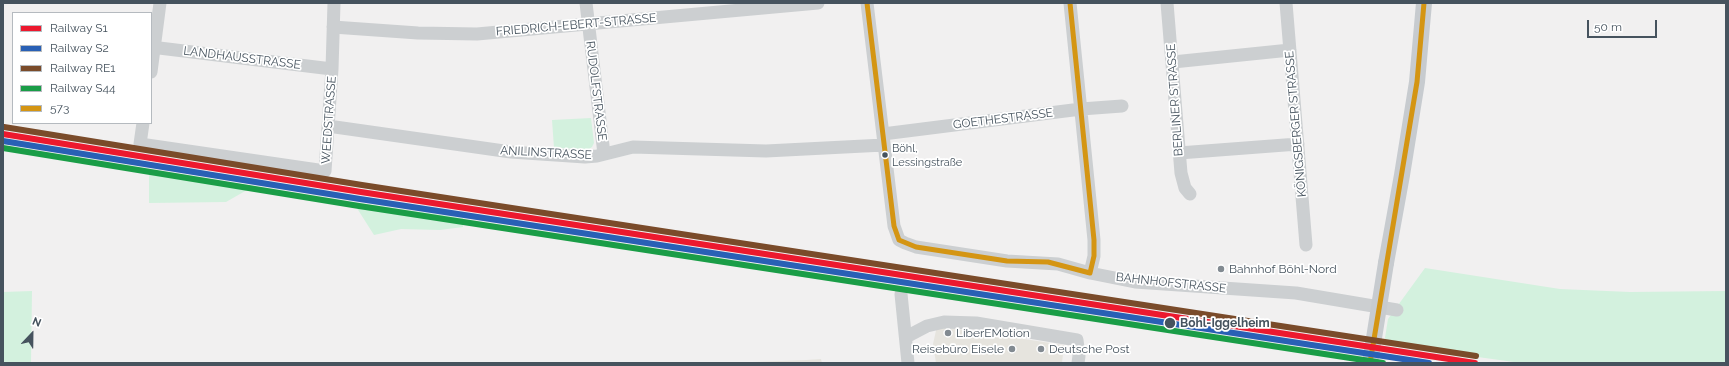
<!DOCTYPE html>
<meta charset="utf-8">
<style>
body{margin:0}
#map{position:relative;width:1729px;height:366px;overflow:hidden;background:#f1f0f0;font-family:Raleway,sans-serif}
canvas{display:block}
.frame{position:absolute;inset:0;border:4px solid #46535e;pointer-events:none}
.legend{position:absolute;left:12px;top:12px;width:140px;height:112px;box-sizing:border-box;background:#fff;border:1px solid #b5babf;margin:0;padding:5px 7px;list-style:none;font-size:12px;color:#46535e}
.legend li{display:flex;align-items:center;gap:8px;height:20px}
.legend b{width:20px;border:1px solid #b5babf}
.north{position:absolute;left:12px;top:314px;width:40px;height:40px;-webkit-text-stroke:3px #fff;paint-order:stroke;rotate:22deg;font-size:11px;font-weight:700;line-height:16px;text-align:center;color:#46535e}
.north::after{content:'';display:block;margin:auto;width:14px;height:18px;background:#46535e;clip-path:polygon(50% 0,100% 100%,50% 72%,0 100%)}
.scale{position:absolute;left:1587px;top:20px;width:70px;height:18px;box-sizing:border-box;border:2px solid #46535e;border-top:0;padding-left:5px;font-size:12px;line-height:14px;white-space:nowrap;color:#46535e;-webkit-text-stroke:3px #fff;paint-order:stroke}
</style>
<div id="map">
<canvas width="1729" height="366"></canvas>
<div class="frame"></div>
<ul class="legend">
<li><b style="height:5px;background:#ec192e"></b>Railway S1</li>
<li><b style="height:5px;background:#2960b5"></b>Railway S2</li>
<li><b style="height:5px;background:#7a4b2a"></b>Railway RE1</li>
<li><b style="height:5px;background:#1a9d47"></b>Railway S44</li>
<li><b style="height:5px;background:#d49513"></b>573</li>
</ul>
<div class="north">N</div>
<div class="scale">50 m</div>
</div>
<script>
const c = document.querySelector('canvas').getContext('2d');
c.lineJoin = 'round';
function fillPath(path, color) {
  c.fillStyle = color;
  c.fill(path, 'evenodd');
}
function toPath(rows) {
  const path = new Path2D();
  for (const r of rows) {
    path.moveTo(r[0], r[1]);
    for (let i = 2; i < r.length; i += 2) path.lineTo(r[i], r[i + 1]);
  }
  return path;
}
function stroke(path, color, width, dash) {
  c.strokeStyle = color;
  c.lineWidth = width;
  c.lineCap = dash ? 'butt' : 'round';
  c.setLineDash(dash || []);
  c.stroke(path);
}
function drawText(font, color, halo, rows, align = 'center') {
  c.font = font + ' Raleway,sans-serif';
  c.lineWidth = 3.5;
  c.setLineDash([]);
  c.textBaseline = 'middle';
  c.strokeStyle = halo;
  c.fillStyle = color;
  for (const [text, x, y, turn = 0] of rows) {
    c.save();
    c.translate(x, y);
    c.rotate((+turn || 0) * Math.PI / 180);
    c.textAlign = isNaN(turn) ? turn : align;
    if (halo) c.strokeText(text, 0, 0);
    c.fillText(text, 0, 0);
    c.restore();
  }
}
fillPath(toPath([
 [937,326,1064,345,1062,363,936,363,933,344],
 [821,359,822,363,725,363,806,360]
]), '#e6e4de');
fillPath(toPath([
 [591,118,594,143,592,147,589,149,554,148,552,120],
 [149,170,254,186,226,202,149,203],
 [353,202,463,218,463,227,440,230,401,229,374,235],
 [1425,268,1560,289,1630,292,1726,291,1726,363,1521,363,1384,344,1388,319],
 [32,291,31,363,3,363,3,292]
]), '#d3f1de');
stroke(toPath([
 [586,3,604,154],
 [867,3,894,226,899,240,905,243,916,247,1007,261,1058,264,1090,273,1135,282,1296,293,1397,310],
 [1070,3,1094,240,1094,256,1090,273],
 [1167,3,1181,173,1185,188,1190,194],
 [1286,3,1306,245],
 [333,27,418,33,477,34,818,3],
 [151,47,332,69],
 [1173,62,1290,50],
 [151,72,160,3],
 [143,123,140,144,325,171,332,69,334,3],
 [328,126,511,152,585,157,597,156,633,147,766,151,884,145],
 [883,134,1081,109,1122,106],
 [1179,153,1298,144],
 [901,294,908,363],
 [906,337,927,326,944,322,976,323,1077,340,1079,356,1078,363]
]), '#cccfd1', 13);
stroke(toPath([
 [1386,263,1402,175,1417,82,1424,3]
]), '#c7cbcf', 16);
stroke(toPath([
 [1370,363,1386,263]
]), '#c7cbcf', 16);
stroke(toPath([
 [867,3,894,226,899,240,916,247,1007,261,1048,262,1090,273],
 [1070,3,1094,240,1094,256,1090,273],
 [1370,363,1417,82,1424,3]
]), '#d49513', 5);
stroke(toPath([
 [3,134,361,192,1475,363]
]), '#ec192e', 6);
stroke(toPath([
 [3,141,360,199,1429,363]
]), '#2960b5', 6);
stroke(toPath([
 [4,127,362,185,1476,356]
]), '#7a4b2a', 6);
stroke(toPath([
 [3,148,359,206,1383,363]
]), '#1a9d47', 6);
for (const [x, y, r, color] of [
 [885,155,3.5,"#46535e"],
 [1221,269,4,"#828a91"],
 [1170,323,6,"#46535e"],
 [948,333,4,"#828a91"],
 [1012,349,4,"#828a91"],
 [1041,349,4,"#828a91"]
]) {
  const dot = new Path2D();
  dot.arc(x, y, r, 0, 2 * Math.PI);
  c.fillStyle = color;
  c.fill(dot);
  stroke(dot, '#fff', 1.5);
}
drawText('11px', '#46535e', '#fff', [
 ["Böhl,",892,149],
 ["Lessingstraße",892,163]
], 'left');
drawText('12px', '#46535e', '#fff', [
 ["FRIEDRICH-EBERT-STRASSE",576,25,-5],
 ["LANDHAUSSTRASSE",242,58,7],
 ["RUDOLFSTRASSE",596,91,83],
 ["BERLINER STRASSE",1175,100,-94],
 ["GOETHESTRASSE",1003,119,-7],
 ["WEEDSTRASSE",329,120,-86],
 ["KÖNIGSBERGER STRASSE",1296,124,-95],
 ["ANILINSTRASSE",546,153,3],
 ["BAHNHOFSTRASSE",1171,283,6]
]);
drawText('12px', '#46535e', '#fff', [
 ["Bahnhof Böhl-Nord",1229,269],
 ["LiberEMotion",956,333],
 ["Reisebüro Eisele",1004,349,"right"],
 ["Deutsche Post",1049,349]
], 'left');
drawText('bold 12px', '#46535e', '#fff', [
 ["Böhl-Iggelheim",1180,323]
], 'left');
</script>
